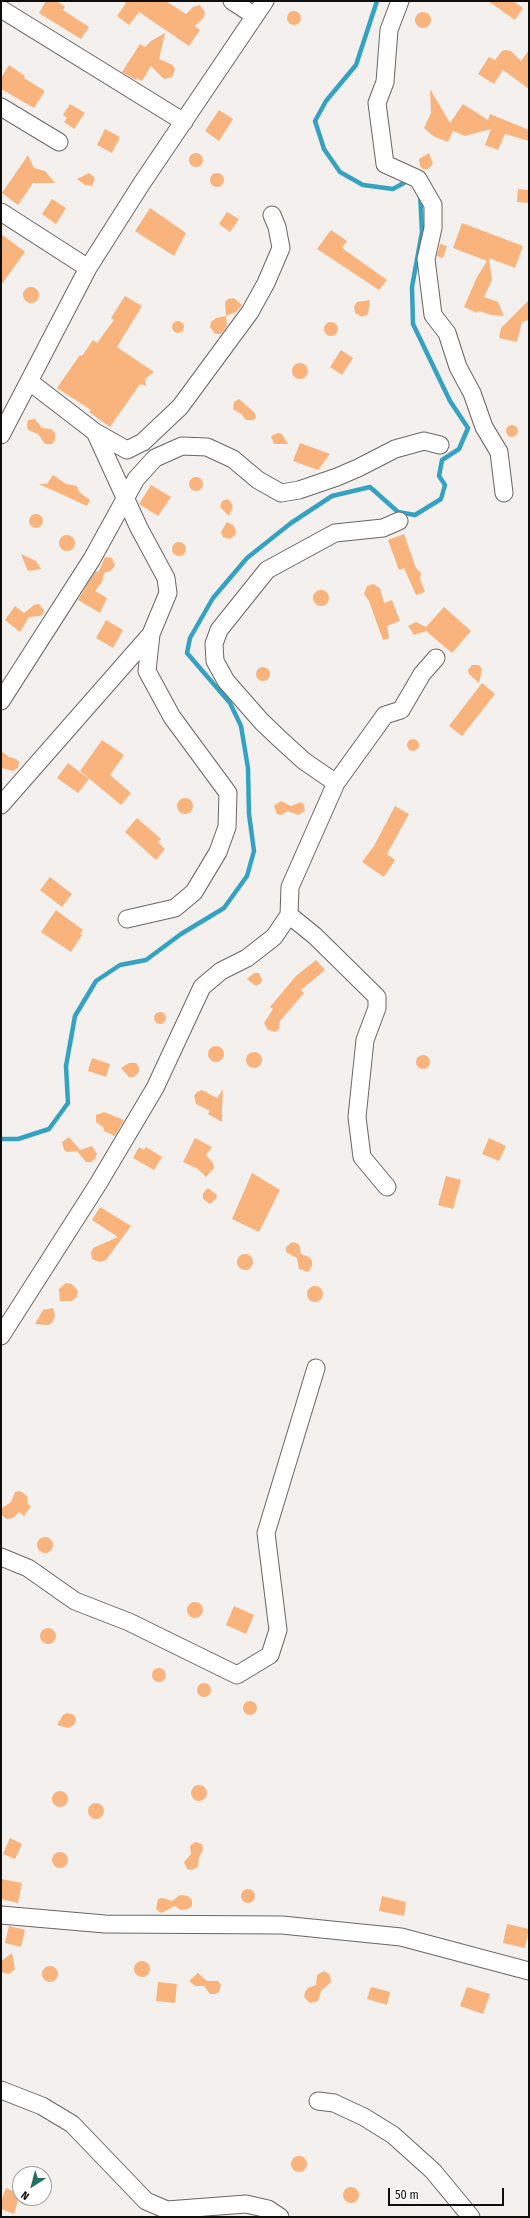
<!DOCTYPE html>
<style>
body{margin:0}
#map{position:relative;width:530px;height:2218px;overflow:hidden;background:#f3f0ee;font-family:"Fira Sans Condensed",sans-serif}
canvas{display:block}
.frame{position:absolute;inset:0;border:2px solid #0f0e0d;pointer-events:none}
.north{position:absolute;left:12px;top:2166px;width:40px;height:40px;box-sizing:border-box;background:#fff;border:1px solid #9f9f9e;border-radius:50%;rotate:216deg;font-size:11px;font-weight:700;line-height:16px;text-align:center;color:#0f0e0d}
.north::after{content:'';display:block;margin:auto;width:14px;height:18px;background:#266e65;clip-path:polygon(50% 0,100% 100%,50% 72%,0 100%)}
.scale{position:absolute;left:388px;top:2188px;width:116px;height:18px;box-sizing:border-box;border:2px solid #0f0e0d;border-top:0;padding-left:5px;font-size:12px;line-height:14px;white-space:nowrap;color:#0f0e0d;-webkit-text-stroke:3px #fff;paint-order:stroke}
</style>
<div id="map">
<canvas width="530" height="2218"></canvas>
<div class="frame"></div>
<div class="north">N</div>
<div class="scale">50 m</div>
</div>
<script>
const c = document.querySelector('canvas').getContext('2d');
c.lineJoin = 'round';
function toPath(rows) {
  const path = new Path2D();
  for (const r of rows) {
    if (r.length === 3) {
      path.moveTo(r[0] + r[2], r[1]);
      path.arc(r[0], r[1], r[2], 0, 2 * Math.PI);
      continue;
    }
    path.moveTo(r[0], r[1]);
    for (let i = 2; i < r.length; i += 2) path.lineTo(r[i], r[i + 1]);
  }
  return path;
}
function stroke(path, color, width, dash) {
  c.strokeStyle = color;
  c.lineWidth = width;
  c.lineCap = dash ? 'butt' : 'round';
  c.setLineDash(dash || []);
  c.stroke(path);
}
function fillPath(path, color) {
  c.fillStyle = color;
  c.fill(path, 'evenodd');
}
stroke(toPath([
 [377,1,356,65,326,101,315,121,324,149,340,172,363,185,393,189,409,180],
 [1,1139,18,1139,49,1129,68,1103,66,1066,75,1016,96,981,120,965,146,960,181,934,224,908,247,876,254,851,249,814,248,768,241,726,230,703,187,653,190,638,213,598,247,558,291,523,332,496,370,487,398,512,415,515,441,499,445,485,439,476,442,460,459,449,468,428,450,401,413,324,412,287,422,232,420,193]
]), '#35a2c2', 4.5);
fillPath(toPath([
 [46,1,57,1,65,7,63,10,89,27,81,39,39,13],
 [124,1,166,1,186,14,193,7,200,5,205,12,204,17,195,26,200,30,189,46,139,12,129,25,117,16,126,3],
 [488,1,513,1,523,8,515,20],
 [294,18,7],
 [423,20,8],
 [165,33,159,59,173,65,175,70,172,77,164,79,151,66,142,81,137,78,136,80,122,72,140,44,145,47,151,41],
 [506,50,511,51,521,61,529,50,529,89,503,70,494,84,478,74,489,57,495,60,502,51],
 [9,65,25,76,24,78,45,91,34,108,1,89,1,78],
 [430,89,450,123,463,104,488,120,490,114,529,130,529,141,505,134,498,150,485,145,491,129,465,136,453,131,448,142,433,136,424,128,431,113],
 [70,104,85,113,74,129,64,122,67,118,63,115],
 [219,110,233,119,219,141,205,131],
 [105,129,120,137,112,153,97,145],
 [429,153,433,164,428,169,423,169,420,166,419,159],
 [196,160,7],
 [28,155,34,168,45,171,55,183,33,183,18,205,2,193],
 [89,173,95,178,92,186,85,185,77,179],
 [217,180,7],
 [518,189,529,190,529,203,517,202],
 [52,199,66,208,56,224,42,214],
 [150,208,186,233,174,256,135,231],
 [227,212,239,219,230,232,219,224],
 [462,223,523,246,515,268,489,258,492,280,484,297,498,302,504,316,492,315,478,311,477,313,464,307,477,277,487,261,453,248],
 [331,230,347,241,342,248,387,280,379,290,317,249],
 [1,234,25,252,1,285],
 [440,244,447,246,443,258,437,256],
 [31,295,8],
 [125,296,142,306,117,347,154,372,145,379,146,386,140,384,110,427,89,412,91,410,57,388,80,355,82,356,93,340,97,343,114,320,111,318],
 [234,298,242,305,236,312,226,316,225,302,228,299],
 [370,300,368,314,362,317,355,313,354,307,357,302],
 [529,300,529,320,522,322,517,342,499,338,501,328],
 [226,316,227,326,221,334,215,334,210,327,211,322,216,318],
 [178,327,6],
 [331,329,7],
 [341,350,353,358,342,375,330,367],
 [300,371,8],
 [239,399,255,413,256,418,253,420,246,420,241,414,233,409,234,402],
 [35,419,42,428,51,429,55,433,55,440,52,444,45,444,38,434,28,430,27,426,28,420],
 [512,431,6],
 [278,433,282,434,288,444,274,444,271,436],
 [300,443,330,454,318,470,293,461],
 [53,475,66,484,77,486,79,492,90,500,87,506,39,484,47,484],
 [196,484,7],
 [151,485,171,497,158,516,139,504],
 [228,499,233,506,229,516,220,507,222,501],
 [36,521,7],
 [227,522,234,526,236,531,235,535,230,539,223,537,221,532],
 [404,534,416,568,421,573,420,579,425,592,416,595,404,568,399,570,388,540],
 [67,543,8],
 [179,549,7],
 [21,554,36,561,41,569,28,571],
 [105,557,112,558,115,566,110,571,104,573,102,582,95,591,107,598,100,613,78,600,95,572,99,571],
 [373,584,380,588,384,603,392,600,400,621,387,626,389,638,383,640,369,601,364,594,367,586],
 [321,598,8],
 [39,604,44,610,43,614,40,616,29,617,20,632,5,620,15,606,24,613,34,605],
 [444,607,471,631,452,653,426,631,414,635,408,626,416,622,426,627],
 [106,620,123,630,113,648,96,638],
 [472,665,479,665,482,669,479,683,469,674,468,670],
 [263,674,7],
 [482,683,495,694,462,736,449,726],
 [413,745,6],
 [102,740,124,755,110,775,131,793,121,805,80,771],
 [1,751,9,757,16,759,19,762,18,768,13,771,1,768],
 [68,763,89,779,78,793,57,778],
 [185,806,8],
 [281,801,291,806,301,802,304,805,305,811,298,815,288,811,281,815,277,814,274,806],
 [395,806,409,814,387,854,395,860,384,877,362,862,374,846],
 [137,818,161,839,158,842,165,849,156,860,125,832],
 [50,877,72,894,62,907,40,890],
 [56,910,83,930,80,934,82,935,71,952,41,932],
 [316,960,325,970,301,990,304,993,280,1021,279,1029,275,1032,268,1030,264,1023,273,1009,270,1007,296,976],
 [254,973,259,973,262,979,261,983,256,986,247,979],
 [160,1018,6],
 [216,1054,8],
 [254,1060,8],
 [423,1062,7],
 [92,1058,110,1064,106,1077,88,1071],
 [129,1063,136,1063,139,1067,139,1072,134,1077,129,1077,121,1068],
 [223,1089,222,1109,222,1122,208,1114,210,1111,196,1104,194,1096,197,1092,202,1090,217,1098],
 [104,1112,124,1120,115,1136,104,1131,104,1128,96,1122,96,1115],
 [69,1137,80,1150,92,1146,97,1154,95,1159,91,1162,86,1162,77,1151,67,1152,64,1150,62,1142],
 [195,1138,212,1147,206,1155,213,1163,214,1168,206,1177,198,1169,183,1162],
 [489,1138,506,1146,499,1161,482,1154],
 [139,1147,144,1150,146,1147,162,1157,154,1170,133,1158],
 [252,1173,280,1190,259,1232,232,1219],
 [446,1176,461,1180,453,1209,438,1205],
 [208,1188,217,1195,216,1199,210,1204,203,1199,203,1193],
 [100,1207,131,1226,106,1260,100,1262,92,1259,91,1253,93,1248,118,1237,92,1220],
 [292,1242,299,1244,301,1254,309,1257,312,1261,312,1266,308,1272,299,1269,297,1258,286,1252,286,1247],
 [245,1262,8],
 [66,1283,72,1284,78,1291,77,1297,72,1301,60,1301,59,1289],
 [315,1294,8],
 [53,1308,55,1316,52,1323,48,1325,35,1324,43,1310],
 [20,1491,27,1496,28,1504,31,1506,24,1516,19,1512,13,1518,6,1519,2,1515,2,1508,11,1502,15,1492],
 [45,1545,8],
 [195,1610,8],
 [234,1606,254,1615,246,1634,226,1625],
 [48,1636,8],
 [159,1675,7],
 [204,1690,7],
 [250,1708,7],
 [67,1713,74,1715,76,1720,74,1725,68,1728,57,1725,63,1715],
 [199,1793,8],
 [60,1799,8],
 [96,1811,8],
 [10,1838,22,1844,15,1859,3,1854],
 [195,1842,202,1844,203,1850,199,1857,198,1867,192,1870,187,1869,184,1862,191,1854,190,1846],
 [60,1860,8],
 [1,1879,22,1883,18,1903,1,1899],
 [248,1896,7],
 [180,1895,188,1896,192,1900,192,1906,188,1909,181,1910,175,1906,161,1913,156,1909,158,1899,163,1898,172,1901],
 [382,1896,406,1902,404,1916,379,1911],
 [507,1924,529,1929,525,1948,503,1943],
 [9,1926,25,1930,21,1947,5,1943],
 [12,1953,15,1969,9,1974,1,1972,1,1961],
 [142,1969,8],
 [50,1974,8],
 [324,1971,330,1975,331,1982,321,1991,318,2001,310,2003,304,1997,305,1992,308,1988,316,1985,317,1975],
 [198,1973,207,1981,218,1981,221,1985,219,1992,215,1994,210,1994,204,1986,195,1986,189,1981],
 [158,1982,177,1984,175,2003,156,2001],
 [371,1987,390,1992,387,2005,367,1999],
 [467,1987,490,1994,483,2014,460,2006],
 [299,2164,8],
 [351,2195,8],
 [6,2188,20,2194,14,2214,1,2209,1,2202]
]), '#f9b47e');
const minor = toPath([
 [232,1,255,16],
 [400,1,389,30,385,82,377,103,385,164,418,179,433,205,433,228,426,259,433,315,447,333,458,367,472,393,484,427,499,452,504,493],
 [1,9,184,122],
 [1,107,59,142],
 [1,212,88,268],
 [95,432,127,450,143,442,180,407,250,312,266,283,281,248,277,227,272,215],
 [1,435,88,268,142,183,265,1],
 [1,701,92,559,136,479,155,458,182,446,207,447,233,459,258,480,281,493,299,490,337,477,358,468,395,449,424,441,440,445],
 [336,783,385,715,401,710,422,674,436,658],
 [1,805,151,634,168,593,166,578,139,528,95,432,30,382],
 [289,915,315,936,377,997,377,1008,365,1040,357,1117,362,1157,387,1187],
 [127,919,175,908,194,892,218,852,227,827,228,793,172,717,147,671,151,634],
 [1,1336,98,1184,155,1088,202,987,221,971,247,958,274,937,289,915,290,887,336,783,304,761,282,741,262,722,226,681,215,661,214,644,219,630,267,570,335,533,383,528,399,521],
 [1,1557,28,1568,75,1601,129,1622,237,1675,270,1655,278,1630,266,1533,316,1368],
 [1,1915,105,1924,282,1925,401,1937,529,1971],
 [1,2090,42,2106,72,2124,146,2201,167,2210,246,2204,268,2209,280,2217],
 [318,2101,334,2103,364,2117,393,2135,433,2171,471,2217]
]);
stroke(minor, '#696665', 19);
stroke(minor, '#fff', 17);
</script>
